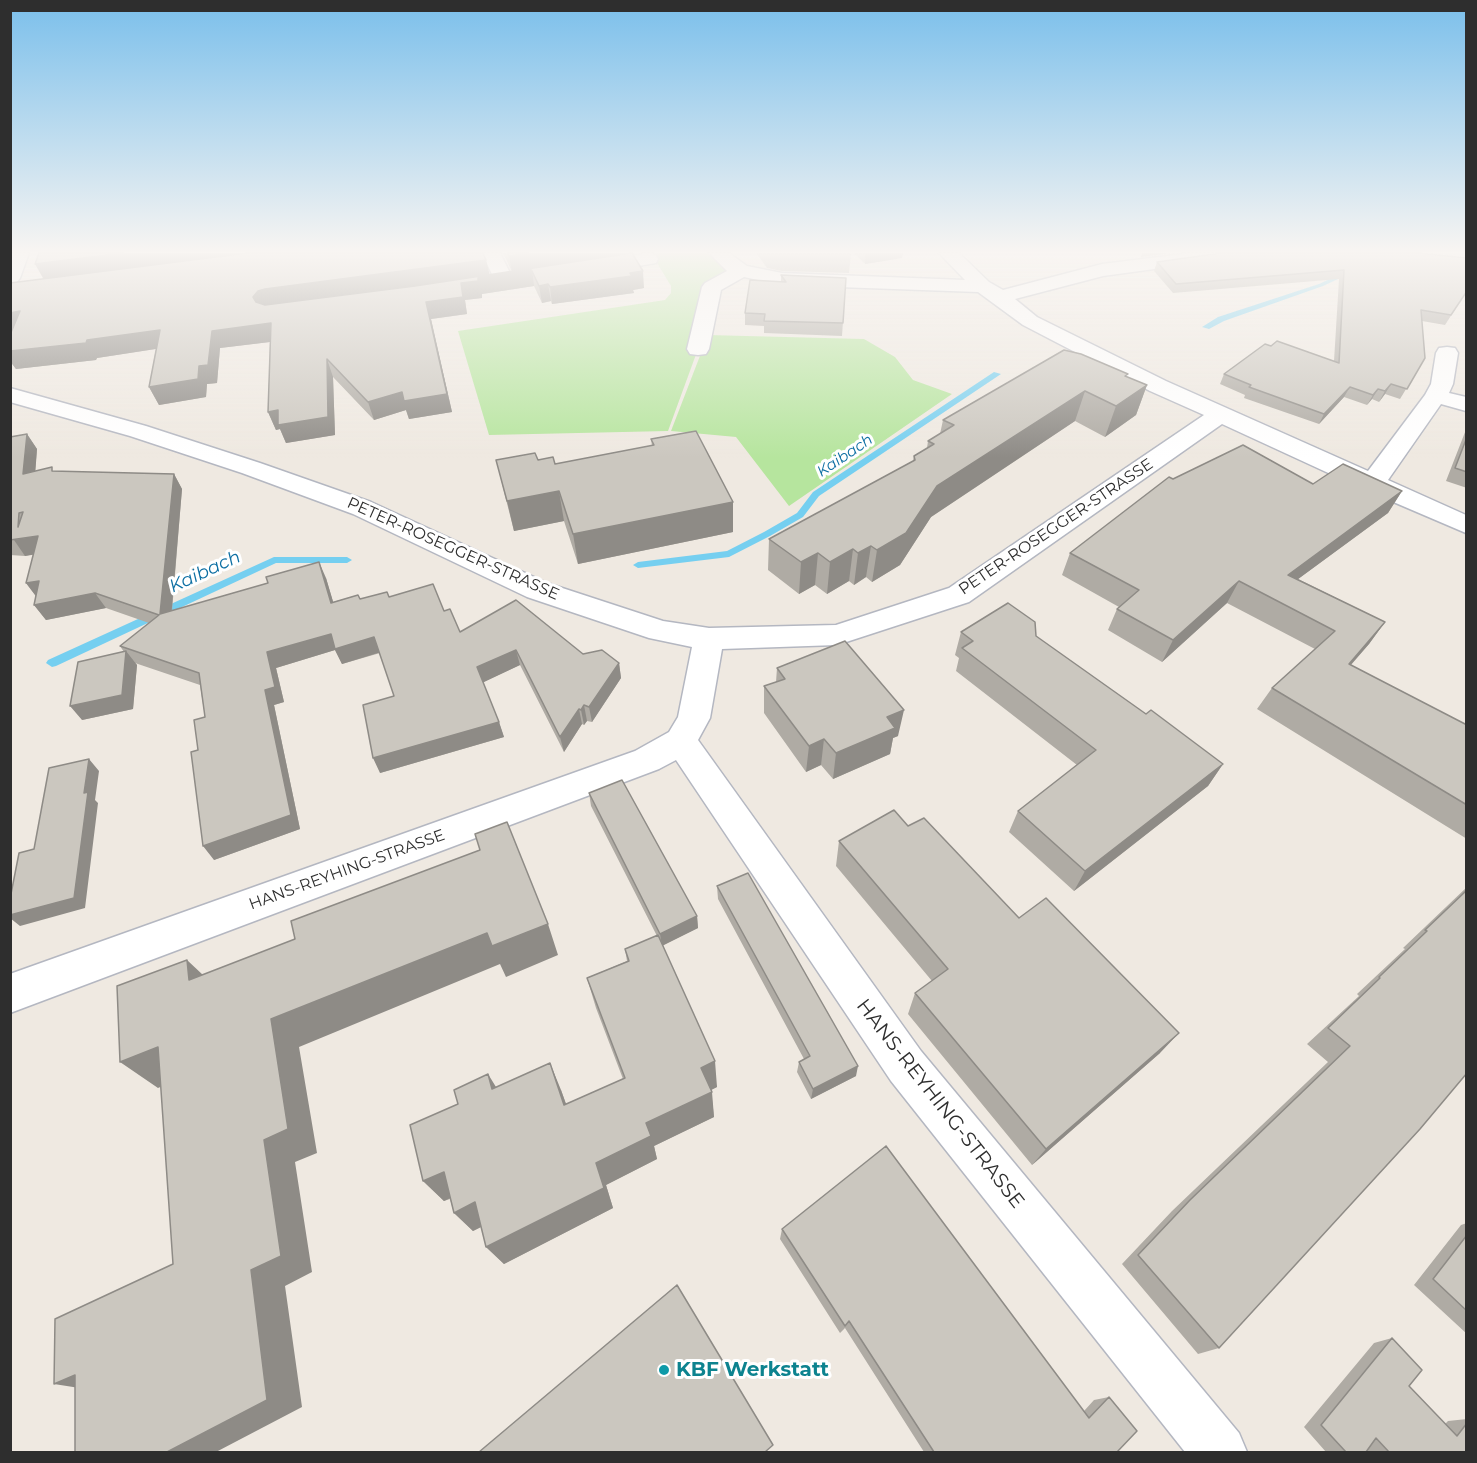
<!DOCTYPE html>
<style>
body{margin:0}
#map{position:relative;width:1477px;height:1463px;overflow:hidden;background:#efe9e1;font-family:Montserrat,sans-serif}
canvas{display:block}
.frame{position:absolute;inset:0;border:12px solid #2e2e2e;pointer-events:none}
</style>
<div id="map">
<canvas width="1477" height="1463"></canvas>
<div class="frame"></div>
</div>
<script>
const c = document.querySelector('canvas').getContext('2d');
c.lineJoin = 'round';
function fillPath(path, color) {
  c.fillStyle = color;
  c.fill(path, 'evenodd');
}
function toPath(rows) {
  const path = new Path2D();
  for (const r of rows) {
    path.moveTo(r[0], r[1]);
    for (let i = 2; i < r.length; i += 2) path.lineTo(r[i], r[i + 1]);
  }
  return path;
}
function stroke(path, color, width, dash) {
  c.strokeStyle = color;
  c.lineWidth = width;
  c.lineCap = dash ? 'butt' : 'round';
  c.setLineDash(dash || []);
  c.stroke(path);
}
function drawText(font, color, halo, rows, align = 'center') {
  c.font = font + ' Montserrat,sans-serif';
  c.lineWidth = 6;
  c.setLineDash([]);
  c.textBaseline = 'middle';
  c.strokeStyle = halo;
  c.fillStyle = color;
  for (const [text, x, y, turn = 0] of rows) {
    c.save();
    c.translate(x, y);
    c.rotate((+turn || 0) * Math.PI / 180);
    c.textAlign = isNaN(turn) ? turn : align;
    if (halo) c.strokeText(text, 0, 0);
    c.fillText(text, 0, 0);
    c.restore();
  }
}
fillPath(toPath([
 [651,253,718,253,733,267,716,283,698,349,668,431,489,435,458,331,665,300,671,293,671,286],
 [708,335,864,339,895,357,913,380,952,394,789,506,736,437,671,431]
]), '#b6e59e');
fillPath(toPath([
 [1347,271,1349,272,1349,274,1323,286,1224,321,1209,329,1202,327,1218,317,1319,284,1347,271],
 [994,372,1001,374,819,496,803,517,770,536,729,557,638,568,633,565,638,562,727,551,764,532,797,513,813,492,994,372],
 [274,557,347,557,352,560,347,563,276,563,56,666,52,667,46,663,48,660,274,557]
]), '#75cff0');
const minor = toPath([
 [11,253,29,253,20,278,17,282,10,284,11,253],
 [482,253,500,253,514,281,511,285,497,285,482,253],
 [649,253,656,255,658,259,656,263,592,274,585,272,583,268,585,264,592,262,649,253],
 [709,253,729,253,747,266,782,273,965,280,939,253,959,253,989,282,1003,290,1102,264,1191,253,1244,253,1241,257,1235,258,1103,276,1015,299,1037,317,1166,381,1368,471,1425,395,1431,384,1436,353,1439,348,1447,347,1455,348,1458,353,1453,384,1449,393,1466,397,1466,411,1441,404,1388,480,1466,515,1466,533,1363,489,1222,424,969,602,837,645,722,649,710,718,698,740,921,1051,1239,1433,1247,1452,1185,1452,891,1081,676,760,659,769,10,1013,10,974,635,751,669,732,678,717,692,647,649,638,527,597,353,514,242,473,130,436,10,402,10,388,146,426,260,463,371,502,547,583,663,621,709,628,836,625,949,588,1204,415,1150,391,1023,325,978,292,782,285,744,277,721,290,709,349,706,354,698,355,690,354,687,349,702,287,705,283,727,271,709,253]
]);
stroke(minor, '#b4b7c1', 3);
fillPath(minor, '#fff');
fillPath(toPath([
 [503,253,624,253,644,288,633,290,634,293,552,304,551,301,542,303,534,286,482,294,482,298,465,300,467,314,431,319,452,412,409,419,406,410,374,420,333,377,335,435,286,443,280,429,276,430,268,412,270,342,220,348,217,383,207,384,206,397,159,405,149,387,156,349,97,358,96,360,16,369,10,361,10,335,12,331,10,331,10,283,486,260,489,275,512,272],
 [756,253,851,253,849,273,782,271,767,268],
 [854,253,903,253,902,258,865,264],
 [1418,253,1467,291,1445,325,1422,321,1425,358,1400,399,1385,394,1379,402,1372,399,1367,405,1344,397,1319,424,1244,398,1245,395,1220,384,1224,374,1271,346,1334,361,1339,279,1173,293,1154,271,1157,262],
 [781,275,846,278,842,336,764,333,764,326,745,325,745,313,781,281],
 [1127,377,1147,385,1136,415,1105,437,1075,421,931,517,900,565,872,582,866,577,854,585,849,581,827,594,815,585,799,594,768,570,769,539,913,461,914,456,927,448,928,441,940,434,943,420],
 [1467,427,1467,488,1446,481],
 [27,434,37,449,35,471,174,474,182,489,172,611,326,578,333,602,358,595,360,599,389,597,444,611,460,632,583,654,619,663,621,678,592,722,587,721,584,725,582,724,564,752,520,665,483,682,499,722,504,737,380,773,394,696,380,653,342,664,335,650,276,668,284,702,274,705,300,829,214,860,198,750,205,717,200,685,135,663,137,665,133,709,82,720,124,652,120,646,149,623,106,608,46,620,34,605,36,596,26,583,34,554,25,556,10,555,10,437],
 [651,439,733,502,733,532,578,564,564,521,514,531,496,460,538,460,555,464,652,446],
 [1173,479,1313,484,1402,491,1388,513,1298,579,1385,622,1369,644,1351,665,1467,725,1467,839,1257,709,1272,688,1315,649,1227,603,1162,662,1108,630,1117,609,1119,607,1062,575,1070,553],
 [961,632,1036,636,1146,714,1223,764,1208,786,1074,891,1009,832,1018,811,1077,765,956,671,959,658,955,655],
 [777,668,898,736,893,738,890,754,833,779,821,765,806,772,764,713,764,686,776,682],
 [589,793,697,916,698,928,663,945,717,1087,711,1090,714,1117,654,1146,657,1159,606,1185,613,1208,504,1264,486,1247,481,1227,473,1231,454,1213,450,1199,444,1201,423,1181,496,1087,561,1090,566,1104,623,1079,596,1008,587,978,627,961,625,949,657,936,591,806],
 [908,826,1019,918,1160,1053,1032,1165,908,1014,915,993,932,981,836,866,839,841],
 [717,886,856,1076,811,1099,797,1072,799,1062,804,1059,718,899],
 [1467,887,1467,1073,1219,1348,1198,1354,1122,1264,1172,1211,1328,1062,1307,1044,1359,996,1357,994,1405,949,1403,948],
 [1467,1223,1467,1334,1414,1285,1461,1225],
 [782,1229,1084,1411,1094,1400,1109,1397,1117,1452,924,1452,845,1328,840,1333,780,1239],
 [1392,1338,1409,1386,1445,1424,1448,1421,1467,1419,1467,1452,1369,1452,1367,1451,1366,1452,1326,1452,1304,1427,1374,1343]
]), '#afaba4');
fillPath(toPath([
 [123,253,263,253,44,280,35,264],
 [528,253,624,253,625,255,532,269,534,286,482,294,482,298,465,300,467,314,431,319,452,412,409,419,406,410,374,420,368,402,426,302,461,283,478,278,260,314,253,297,258,291,265,289,486,260,490,276,512,272,509,256],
 [866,253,903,253,902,258,865,264],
 [1142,253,1172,253,1141,257],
 [643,271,644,288,633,290,634,293,552,304,550,287],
 [548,284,551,301,542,303,539,286],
 [20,311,30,329,10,331,10,313],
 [271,323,278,341,220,348,217,383,207,384,206,397,159,405,149,387,199,366,212,331],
 [160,330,168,347,97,358,96,360,16,369,10,361,10,351],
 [327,359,333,377,335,435,286,443,280,429,276,430,268,412],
 [1391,384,1385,394,1379,402,1385,391],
 [1147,385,1136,415,1105,437,1116,406],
 [1350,387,1344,397,1319,424,1324,414],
 [1378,389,1372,399,1367,405,1373,395],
 [1085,391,1075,421,931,517,900,565,872,582,877,550,937,486],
 [27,434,37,449,34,490,23,474],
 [174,474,182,489,170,630,160,614],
 [559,491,564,521,514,531,507,501],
 [1402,491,1388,513,1275,596,1288,575],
 [733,502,733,532,578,564,573,534],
 [38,536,50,552,25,556,14,540],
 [871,546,866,577,854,585,858,553],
 [853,549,849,581,827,594,830,562],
 [818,553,815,585,799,594,801,562],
 [319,562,326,578,338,618,331,603],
 [39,581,38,599,26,583],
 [1239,581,1227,603,1162,662,1173,640],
 [95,593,106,608,46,620,34,605],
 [1385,622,1369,644,1333,685,1349,664],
 [331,634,374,637,381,652,342,664,335,650,276,668,284,702,274,705,300,829,214,860,203,846,265,690,267,652],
 [516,650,520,665,482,683,477,667],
 [126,651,137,665,133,709,82,720,70,706],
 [619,663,621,678,592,722,589,707],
 [584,705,587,721,584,725,581,710],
 [579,709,582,724,564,752,560,737],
 [904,710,898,736,893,738,890,754,833,779,836,753,887,717],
 [499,722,504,737,380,773,373,758],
 [824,739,821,765,806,772,809,746],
 [89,759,99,771,95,800,98,803,85,908,20,926,10,918,10,915,84,793],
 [1223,764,1208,786,1074,891,1085,871],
 [697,916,698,928,662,946,660,934],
 [548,924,558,955,506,977,500,964,299,1047,317,1153,295,1162,312,1272,285,1286,302,1407,216,1452,167,1452,264,1140,271,1019,487,933],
 [187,960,219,990,189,980],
 [1179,1033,1160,1053,1032,1165,1046,1149],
 [158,1047,193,1073,158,1088,120,1062],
 [715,1061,717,1087,703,1094,701,1068],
 [550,1063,561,1090,575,1129,564,1105],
 [858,1066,856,1076,811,1099,813,1089],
 [488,1074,504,1100,492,1089],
 [712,1092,714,1117,654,1146,657,1159,606,1185,613,1208,504,1264,486,1247,596,1163,646,1123],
 [444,1172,463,1192,444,1201,423,1181],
 [475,1202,493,1221,473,1231,454,1213],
 [75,1375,105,1392,54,1384]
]), '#8e8b86');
const building = toPath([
 [39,253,123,253,35,264,39,253],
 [248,253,483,253,486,260,265,289,258,291,253,297,256,302,265,305,415,286,632,253,643,271,630,273,632,276,550,287,548,284,539,286,531,269,478,278,478,281,461,283,463,297,426,302,447,394,404,401,402,392,368,402,327,359,328,417,278,425,278,410,268,412,271,323,212,331,208,365,199,366,198,379,149,387,160,330,87,340,86,343,10,351,10,335,20,311,10,313,10,283,248,253],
 [508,253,528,253,509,256,508,253],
 [1221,253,1418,253,1467,258,1467,291,1451,315,1421,310,1425,358,1407,389,1391,384,1385,391,1378,389,1373,395,1350,387,1324,414,1249,387,1251,385,1224,374,1265,344,1271,346,1277,341,1339,363,1344,270,1176,284,1157,262,1221,253],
 [781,275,846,278,843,323,764,321,765,314,745,313,750,280,786,282,781,275],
 [1064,350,1081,354,1128,374,1125,376,1147,385,1116,406,1085,391,937,486,906,533,877,550,871,546,858,553,853,549,830,562,818,553,801,562,769,539,915,460,914,456,934,444,928,441,954,425,943,420,1064,350],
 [696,431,733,502,573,534,559,491,507,501,496,460,535,453,538,460,553,457,555,464,654,445,651,439,696,431],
 [27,434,23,474,52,467,52,471,174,474,160,614,268,583,266,577,319,562,331,603,358,595,360,599,387,592,389,597,433,584,444,611,450,609,460,632,516,600,583,654,602,650,619,663,589,707,584,705,581,710,579,709,560,737,516,650,477,667,499,722,373,758,363,705,394,696,374,637,335,649,331,634,267,652,275,687,265,690,291,815,203,846,191,752,198,750,194,720,205,717,199,673,120,646,159,615,95,593,34,605,39,581,26,583,38,536,10,540,10,437,27,434],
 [23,512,18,527,19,513,23,512],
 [1467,437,1467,472,1455,468,1467,437],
 [1243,445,1313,484,1343,464,1402,491,1288,575,1385,622,1349,664,1467,725,1467,805,1272,688,1335,631,1239,581,1173,640,1117,609,1139,590,1070,553,1169,477,1173,479,1243,445],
 [1008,603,1035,622,1036,636,1146,714,1151,710,1223,764,1085,871,1018,811,1096,750,962,648,973,641,961,632,1008,603],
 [845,641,904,710,887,717,895,728,836,753,824,739,809,746,764,686,785,679,777,668,845,641],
 [126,651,122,695,70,706,78,662,126,651],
 [89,759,84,793,88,792,74,898,10,915,10,899,19,853,34,849,49,768,89,759],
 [622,780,697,916,660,934,589,793,622,780],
 [894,810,908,826,924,818,1019,918,1046,898,1179,1033,1046,1149,915,993,948,969,839,841,894,810],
 [507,822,548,924,492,946,487,933,271,1019,288,1129,264,1140,281,1256,251,1270,267,1400,167,1452,75,1452,75,1375,54,1384,55,1319,173,1264,158,1047,120,1062,117,986,187,960,189,980,295,939,291,921,480,850,475,834,507,822],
 [748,873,858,1066,813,1089,799,1062,810,1056,717,886,748,873],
 [1467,890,1467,1073,1420,1129,1219,1348,1138,1255,1190,1200,1350,1046,1328,1028,1380,978,1379,977,1427,931,1425,930,1467,890],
 [658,935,715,1061,701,1068,712,1092,646,1123,651,1136,596,1163,604,1188,486,1247,475,1202,454,1213,444,1172,423,1181,410,1125,458,1104,454,1090,488,1074,492,1089,550,1063,564,1105,625,1078,587,978,629,961,625,949,658,935],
 [886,1146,1089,1418,1109,1397,1137,1431,1117,1452,934,1452,849,1321,845,1326,782,1229,886,1146],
 [1467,1235,1467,1311,1433,1279,1467,1235],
 [677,1285,773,1445,765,1452,479,1452,677,1285],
 [1392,1338,1422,1370,1409,1386,1457,1436,1467,1423,1467,1452,1389,1452,1376,1438,1366,1452,1346,1452,1321,1425,1392,1338]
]);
fillPath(building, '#cbc7bf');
stroke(building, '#8e8b86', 1.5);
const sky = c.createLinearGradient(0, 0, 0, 458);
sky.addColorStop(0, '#7abfeb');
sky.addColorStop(0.55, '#f8f5f2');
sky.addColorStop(1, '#f8f5f200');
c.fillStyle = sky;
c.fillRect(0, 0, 1477, 458);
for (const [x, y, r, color] of [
 [664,1370,6,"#0f9aa8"]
]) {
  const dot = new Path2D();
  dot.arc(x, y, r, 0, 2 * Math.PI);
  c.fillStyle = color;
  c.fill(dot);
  stroke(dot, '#fff', 2);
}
drawText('italic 15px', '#0d6fa3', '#fff', [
 ["Kaibach",845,456,-34]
]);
drawText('16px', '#2e2e2e', '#fff', [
 ["PETER-ROSEGGER-STRASSE",1056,527,-34],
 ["PETER-ROSEGGER-STRASSE",453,549,24],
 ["HANS-REYHING-STRASSE",347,870,-20]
]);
drawText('italic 18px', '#0d6fa3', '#fff', [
 ["Kaibach",205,572,-25]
]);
drawText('20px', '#2e2e2e', '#fff', [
 ["HANS-REYHING-STRASSE",940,1104,52]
]);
drawText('bold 20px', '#0d838f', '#fff', [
 ["KBF Werkstatt",676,1370]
], 'left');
</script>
